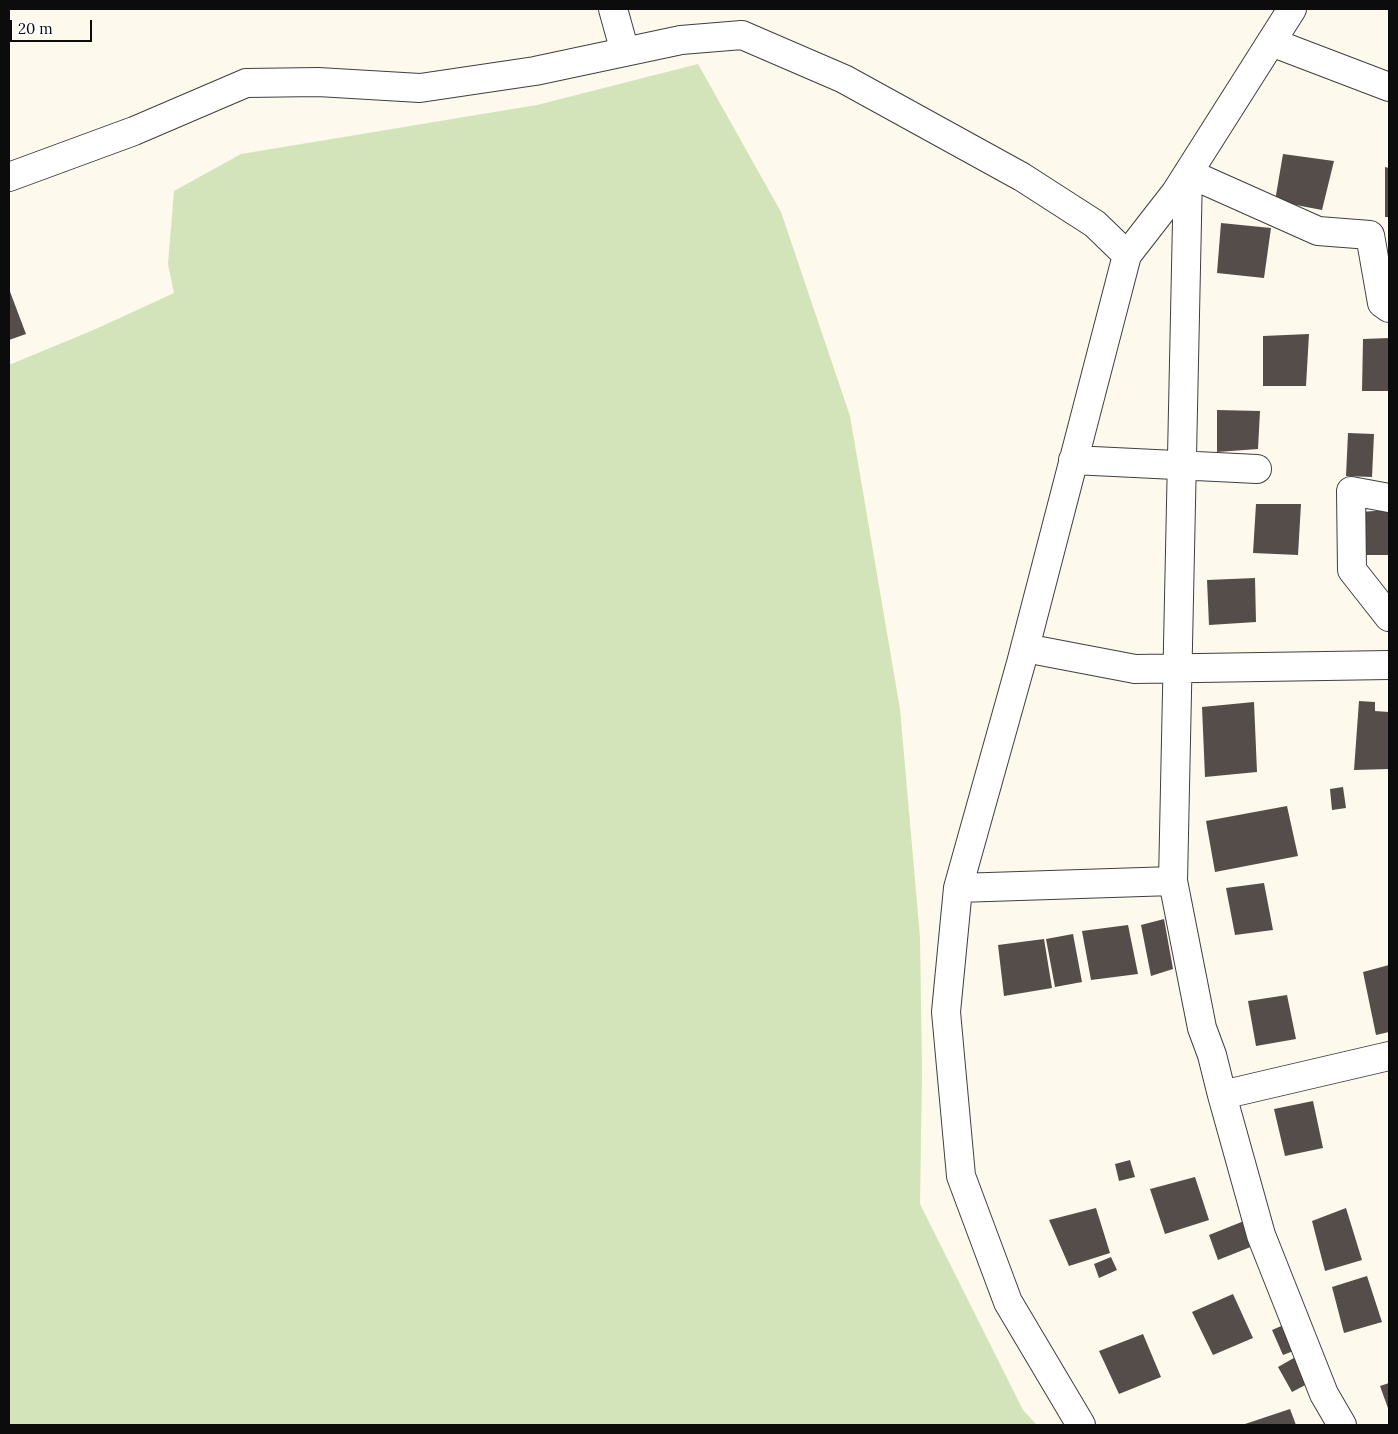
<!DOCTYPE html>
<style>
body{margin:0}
#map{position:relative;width:1398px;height:1434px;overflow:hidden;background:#fdf9ed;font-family:Lora,serif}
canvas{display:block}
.frame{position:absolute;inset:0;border:10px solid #0c0c0c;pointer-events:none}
.scale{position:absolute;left:10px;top:20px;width:82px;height:22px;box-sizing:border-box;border:2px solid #0c0c0c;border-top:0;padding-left:6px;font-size:15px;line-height:18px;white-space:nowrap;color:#0c0c0c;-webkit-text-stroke:4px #fff;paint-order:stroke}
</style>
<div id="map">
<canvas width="1398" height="1434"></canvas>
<div class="frame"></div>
<div class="scale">20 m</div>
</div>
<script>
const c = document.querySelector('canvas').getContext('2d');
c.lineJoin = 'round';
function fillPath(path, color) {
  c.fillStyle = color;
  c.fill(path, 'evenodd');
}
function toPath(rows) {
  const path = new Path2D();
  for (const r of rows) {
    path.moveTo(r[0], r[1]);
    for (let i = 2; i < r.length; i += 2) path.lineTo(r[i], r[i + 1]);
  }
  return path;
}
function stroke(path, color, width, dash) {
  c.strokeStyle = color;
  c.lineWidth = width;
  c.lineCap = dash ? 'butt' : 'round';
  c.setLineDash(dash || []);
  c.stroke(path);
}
fillPath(toPath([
 [698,64,781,212,850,416,900,709,920,937,922,1072,920,1204,1023,1410,1037,1425,9,1425,9,365,98,328,174,293,168,264,174,191,241,154,537,105]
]), '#d3e4ba');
fillPath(toPath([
 [1283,154,1334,161,1322,210,1275,201],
 [1385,167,1389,168,1389,217,1385,217],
 [1221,223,1271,228,1264,278,1217,273],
 [9,289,26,334,9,340],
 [1309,334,1306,386,1263,386,1263,336],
 [1389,338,1389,391,1362,391,1363,339],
 [1217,410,1260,411,1258,449,1217,452],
 [1348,433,1374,434,1372,477,1346,476],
 [1256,504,1301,504,1298,555,1253,553],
 [1389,510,1389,555,1361,555,1360,512],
 [1255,578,1256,622,1209,625,1207,580],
 [1359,701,1375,702,1375,711,1389,712,1389,769,1354,770],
 [1254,702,1257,772,1205,777,1202,707],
 [1343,787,1346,808,1332,810,1330,789],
 [1287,806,1298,856,1215,872,1206,821],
 [1264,883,1273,930,1235,935,1226,888],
 [1164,919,1173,969,1151,976,1141,925],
 [1128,925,1138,974,1091,980,1082,931],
 [1073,934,1082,982,1055,987,1046,939],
 [1044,939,1052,988,1004,996,998,945],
 [1389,965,1389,1032,1376,1035,1363,972],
 [1287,995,1296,1039,1256,1046,1248,1001],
 [1313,1101,1323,1148,1285,1156,1274,1109],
 [1130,1160,1135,1177,1119,1181,1115,1164],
 [1195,1177,1209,1220,1165,1234,1150,1189],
 [1096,1208,1110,1253,1069,1266,1049,1220],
 [1346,1208,1362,1260,1325,1271,1312,1221],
 [1249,1219,1258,1244,1218,1260,1209,1235],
 [1111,1257,1117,1270,1099,1278,1094,1264],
 [1367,1276,1382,1322,1344,1333,1332,1287],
 [1233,1294,1253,1338,1213,1355,1192,1312],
 [1286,1324,1296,1350,1283,1355,1272,1330],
 [1143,1334,1161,1377,1119,1394,1099,1351],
 [1299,1355,1313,1381,1292,1392,1278,1367],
 [1389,1383,1389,1411,1380,1386],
 [1290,1409,1296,1425,1245,1425,1245,1424]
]), '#544d4a');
const minor = toPath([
 [613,9,625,52],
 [1271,42,1389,87],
 [9,177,134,131,246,83,318,82,420,88,535,71,681,40,742,35,844,79,1022,177,1095,224,1127,255,1021,663,958,888,946,1012,961,1176,1008,1302,1081,1425],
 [1127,255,1176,192,1292,9],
 [1073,460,1257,469],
 [1389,498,1351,491,1352,570,1389,617],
 [1025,648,1135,669,1389,665],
 [958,888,1173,881],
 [1222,1095,1389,1056],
 [1342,1425,1324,1394,1261,1235,1222,1095,1212,1055,1202,1028,1173,881,1188,173,1318,231,1370,235,1382,303,1389,308]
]);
stroke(minor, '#3f3f3f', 30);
stroke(minor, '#fff', 28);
</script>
